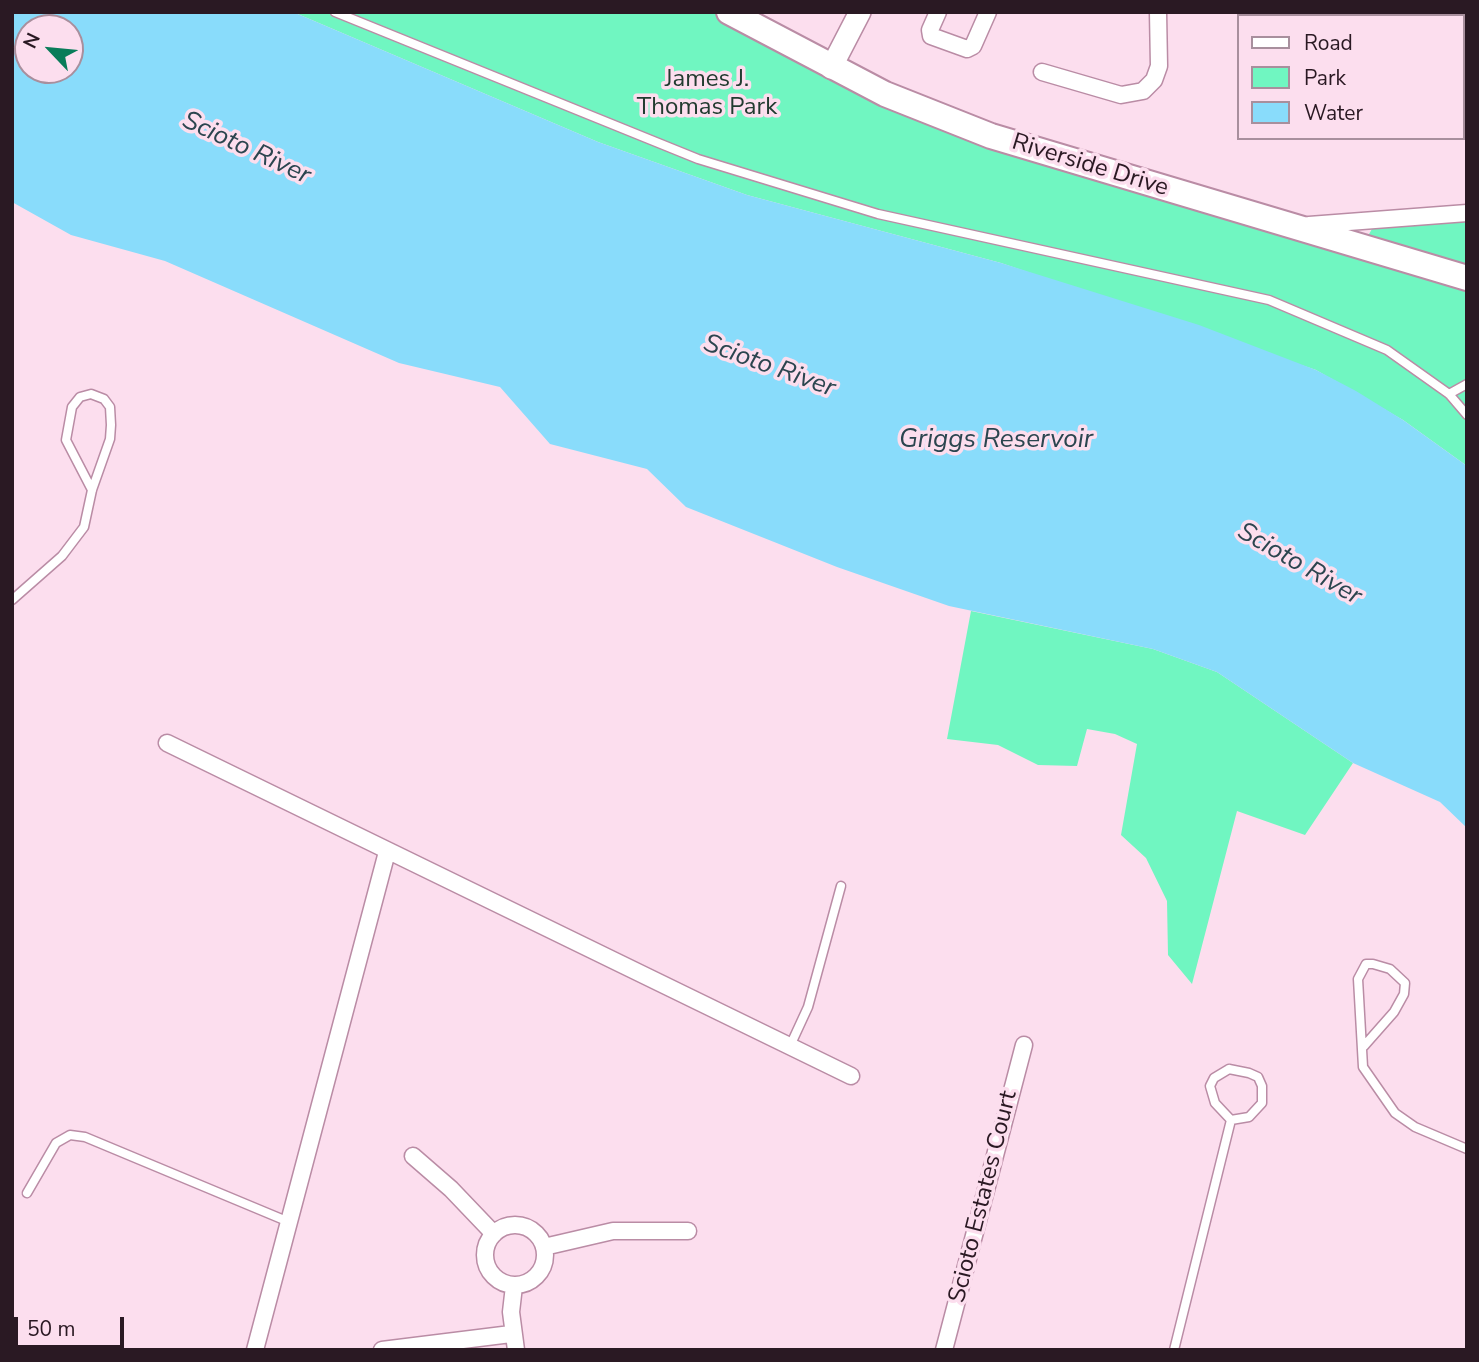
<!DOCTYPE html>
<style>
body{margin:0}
#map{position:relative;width:1479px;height:1362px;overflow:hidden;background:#fcdeee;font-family:"Nunito Sans",sans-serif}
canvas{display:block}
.frame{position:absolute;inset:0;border:14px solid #2a1923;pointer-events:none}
.legend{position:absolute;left:1237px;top:14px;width:228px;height:126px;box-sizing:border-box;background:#fcdeee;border:2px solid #a88f9d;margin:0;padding:9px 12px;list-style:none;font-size:21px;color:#2a1923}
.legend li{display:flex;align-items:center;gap:14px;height:35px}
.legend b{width:35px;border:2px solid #a88f9d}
.north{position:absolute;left:14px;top:14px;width:70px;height:70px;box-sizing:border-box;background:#fcdeee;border:2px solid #a88f9d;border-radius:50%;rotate:296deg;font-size:19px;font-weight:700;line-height:28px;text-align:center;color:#2a1923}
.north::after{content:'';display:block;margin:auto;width:24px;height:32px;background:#097c59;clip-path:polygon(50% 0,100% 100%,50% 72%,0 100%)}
.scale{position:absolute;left:14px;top:1317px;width:110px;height:32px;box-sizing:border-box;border:4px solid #2a1923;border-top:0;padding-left:9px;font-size:21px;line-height:24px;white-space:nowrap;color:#2a1923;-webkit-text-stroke:5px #fcdeee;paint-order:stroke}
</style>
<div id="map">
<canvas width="1479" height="1362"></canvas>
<div class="frame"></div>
<ul class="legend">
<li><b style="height:9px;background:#fff"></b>Road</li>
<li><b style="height:19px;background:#70f6c1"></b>Park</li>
<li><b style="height:19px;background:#89dcfb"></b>Water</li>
</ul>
<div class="north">N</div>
<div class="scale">50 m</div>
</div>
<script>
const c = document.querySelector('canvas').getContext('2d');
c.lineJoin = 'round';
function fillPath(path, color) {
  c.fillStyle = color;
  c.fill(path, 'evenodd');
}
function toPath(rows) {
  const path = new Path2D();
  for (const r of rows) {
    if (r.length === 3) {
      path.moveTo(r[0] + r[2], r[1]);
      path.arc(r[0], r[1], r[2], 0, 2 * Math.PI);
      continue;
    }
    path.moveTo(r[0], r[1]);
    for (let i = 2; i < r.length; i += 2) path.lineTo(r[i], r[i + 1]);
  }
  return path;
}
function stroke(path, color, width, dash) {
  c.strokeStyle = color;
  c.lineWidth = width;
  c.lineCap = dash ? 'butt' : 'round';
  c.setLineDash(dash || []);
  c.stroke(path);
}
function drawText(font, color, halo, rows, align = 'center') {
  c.font = font + ' "Nunito Sans",sans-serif';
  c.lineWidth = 7;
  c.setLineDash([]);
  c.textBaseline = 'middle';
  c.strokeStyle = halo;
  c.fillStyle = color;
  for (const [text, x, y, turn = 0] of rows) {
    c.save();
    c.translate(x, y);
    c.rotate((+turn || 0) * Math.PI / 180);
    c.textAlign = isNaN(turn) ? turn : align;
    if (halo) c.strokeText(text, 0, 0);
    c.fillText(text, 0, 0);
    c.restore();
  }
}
fillPath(toPath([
 [293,12,729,12,885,94,1467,278,1467,466,1403,420,1316,370,1001,263,747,195,598,142],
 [1467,219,1467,265,1368,236,1373,227],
 [971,611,1153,649,1217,672,1353,763,1305,835,1237,811,1192,984,1168,955,1167,901,1146,858,1121,835,1137,744,1115,734,1087,729,1077,766,1038,765,998,745,947,739]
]), '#70f6c1');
fillPath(toPath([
 [12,12,293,12,598,142,747,195,1001,263,1199,325,1316,370,1356,391,1403,420,1467,466,1467,828,1440,802,1353,763,1217,672,1153,649,949,606,837,567,686,507,647,469,550,444,500,387,399,363,165,261,71,235,12,202],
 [28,28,70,28,70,70,28,70]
]), '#89dcfb');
const service = toPath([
 [335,12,698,159,878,214,1269,300,1387,350,1449,394,1467,415],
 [1449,394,1467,384],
 [12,600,62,556,84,527,92,490,110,439,111,425,110,407,104,399,91,394,80,397,72,407,66,440,92,490],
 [790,1046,808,1007,841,886],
 [1364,1046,1394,1012,1404,994,1405,983,1390,969,1373,964,1366,964,1358,979,1363,1067,1395,1113,1415,1127,1467,1149],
 [1229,1069,1249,1073,1258,1077,1262,1086,1262,1103,1249,1117,1231,1120,1215,1103,1210,1086,1214,1078,1229,1069],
 [27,1193,56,1143,70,1135,85,1137,289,1222],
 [1174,1350,1231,1120]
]);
const minor = toPath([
 [938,12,930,30,931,36,967,49,973,46,988,12],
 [1042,72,1121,95,1143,91,1154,80,1159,66,1158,12],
 [1309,225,1467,213],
 [167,743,851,1076],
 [413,1156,451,1189,494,1234],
 [515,1255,30],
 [544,1247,613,1231,688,1231],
 [514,1286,511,1312,516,1350],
 [255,1350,387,852],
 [382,1350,511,1334],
 [944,1350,1024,1045]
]);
const secondary = toPath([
 [831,68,860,12]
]);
const primary = toPath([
 [729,12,885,94,991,136,1467,278]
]);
stroke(service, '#ba8ca5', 11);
stroke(minor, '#ba8ca5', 19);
stroke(secondary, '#ba8ca5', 24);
stroke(primary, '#ba8ca5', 28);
stroke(service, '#fff', 8);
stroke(minor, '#fff', 16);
stroke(secondary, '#fff', 21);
stroke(primary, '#fff', 24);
drawText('24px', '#223b30', '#fcdeee', [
 ["James J.",707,80],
 ["Thomas Park",707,108]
]);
drawText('24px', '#2a1923', '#fcdeee', [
 ["Riverside Drive",1090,166,17],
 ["Scioto Estates Court",984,1197,-76]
]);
drawText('italic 26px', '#2b454f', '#fcdeee', [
 ["Scioto River",246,149,25],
 ["Scioto River",769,367,20],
 ["Griggs Reservoir",996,441],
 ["Scioto River",1299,565,30]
]);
</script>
